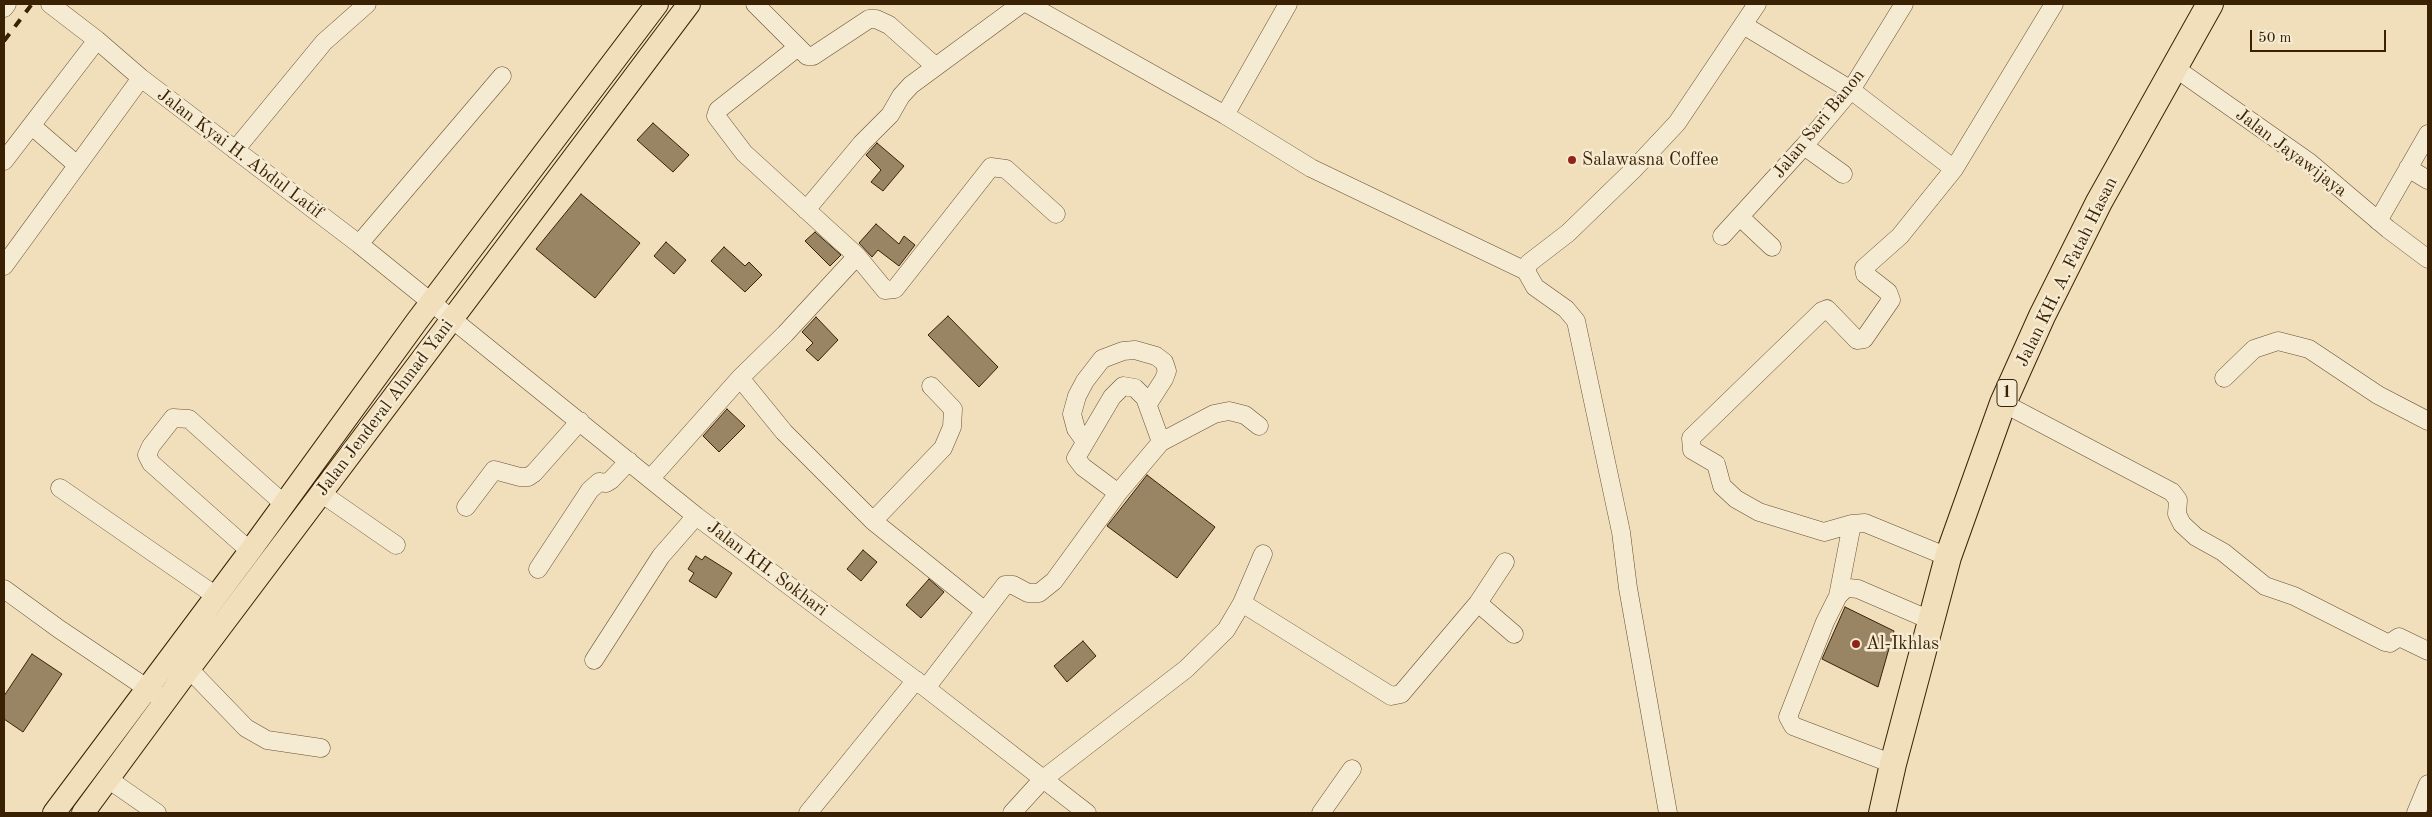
<!DOCTYPE html>
<style>
body{margin:0}
#map{position:relative;width:2432px;height:817px;overflow:hidden;background:#f0dfba;font-family:"Old Standard TT",serif}
canvas{display:block}
.frame{position:absolute;inset:0;border:5px solid #3a2104;pointer-events:none}
.scale{position:absolute;left:2250px;top:30px;width:136px;height:22px;box-sizing:border-box;border:2px solid #3a2104;border-top:0;padding-left:6px;font-size:15px;line-height:18px;white-space:nowrap;color:#3a2104;-webkit-text-stroke:4px #f5ead2;paint-order:stroke}
</style>
<div id="map">
<canvas width="2432" height="817"></canvas>
<div class="frame"></div>
<div class="scale">50 m</div>
</div>
<script>
const c = document.querySelector('canvas').getContext('2d');
c.lineJoin = 'round';
function fillPath(path, color) {
  c.fillStyle = color;
  c.fill(path, 'evenodd');
}
function toPath(rows) {
  const path = new Path2D();
  for (const r of rows) {
    path.moveTo(r[0], r[1]);
    for (let i = 2; i < r.length; i += 2) path.lineTo(r[i], r[i + 1]);
  }
  return path;
}
function stroke(path, color, width, dash) {
  c.strokeStyle = color;
  c.lineWidth = width;
  c.lineCap = dash ? 'butt' : 'round';
  c.setLineDash(dash || []);
  c.stroke(path);
}
function drawText(font, color, halo, rows, align = 'center') {
  c.font = font + ' "Old Standard TT",serif';
  c.lineWidth = 5;
  c.setLineDash([]);
  c.textBaseline = 'middle';
  c.strokeStyle = halo;
  c.fillStyle = color;
  for (const [text, x, y, turn = 0] of rows) {
    c.save();
    c.translate(x, y);
    c.rotate((+turn || 0) * Math.PI / 180);
    c.textAlign = isNaN(turn) ? turn : align;
    if (halo) c.strokeText(text, 0, 0);
    c.fillText(text, 0, 0);
    c.restore();
  }
}
const building = toPath([
 [653,123,689,155,673,172,637,140,653,123],
 [877,143,904,166,883,191,871,182,881,170,866,155,877,143],
 [581,194,640,243,595,298,536,249,581,194],
 [876,224,899,244,904,236,915,245,899,266,878,250,872,257,859,243,876,224],
 [815,232,841,255,830,266,805,241,815,232],
 [666,242,686,260,674,274,654,256,666,242],
 [724,247,745,266,749,262,762,275,745,292,711,261,724,247],
 [948,316,998,367,979,387,928,335,948,316],
 [816,317,838,340,818,361,806,350,813,343,802,332,816,317],
 [727,409,745,426,719,452,703,436,727,409],
 [1147,475,1215,527,1177,578,1107,526,1147,475],
 [863,550,877,562,861,581,847,569,863,550],
 [696,556,702,560,705,556,732,573,716,598,689,581,694,573,688,569,696,556],
 [929,579,944,592,921,618,906,605,929,579],
 [1845,607,1894,631,1878,687,1822,659,1845,607],
 [1083,641,1096,656,1067,682,1054,666,1083,641],
 [32,654,62,674,23,732,4,719,4,696,32,654]
]);
fillPath(building, '#998463');
stroke(building, '#3a2104', 1);
const minor = toPath([
 [50,4,97,40,141,78,359,244,696,516,926,688,1087,813],
 [755,4,807,56,813,56,869,19,876,19,889,25,935,66],
 [1028,4,1225,115,1311,168,1526,271],
 [4,8,7,4],
 [1745,26,1851,90,1954,169],
 [798,47,718,110,716,116,744,153,857,256,885,290,895,289,991,167,1006,169,1056,214],
 [2175,68,2309,162,2388,229,2428,259],
 [1225,115,1288,4],
 [32,126,77,165],
 [1804,146,1843,174],
 [235,150,324,42,367,4],
 [4,161,97,40],
 [2408,168,2428,180],
 [806,210,862,143,890,115,901,96,911,85,1021,4],
 [1740,217,1772,247],
 [2378,221,2428,134],
 [1722,236,1804,146,1851,90,1904,4],
 [359,244,502,76],
 [4,266,141,78],
 [740,378,784,432,873,521,985,611],
 [2224,378,2254,349,2278,341,2309,349,2378,395,2428,421],
 [2003,403,2172,492,2178,500,2177,514,2182,524,2196,537,2223,552,2265,586,2294,596,2385,642,2390,643,2399,637,2428,651],
 [1084,440,1076,429,1072,414,1077,396,1085,381,1102,359,1123,351,1135,350,1156,356,1164,362,1167,371,1164,379,1148,404],
 [651,478,740,378,785,334,857,256],
 [60,488,216,596],
 [321,493,396,545],
 [1118,493,1083,467,1076,458,1112,397,1123,386,1135,388,1145,398,1161,442],
 [466,507,494,470,520,477,528,477,534,473,580,421],
 [873,521,943,448,952,427,953,409,931,386],
 [250,551,151,463,147,455,151,446,173,418,189,419,284,504],
 [1948,557,1865,523,1852,524,1824,532,1759,512,1736,499,1722,486,1716,464,1692,450,1691,438,1822,311,1827,309,1857,340,1864,339,1891,300,1888,292,1865,274,1864,268,1900,236,1954,169,2054,4],
 [538,569,590,490,599,482,606,483,611,480,629,461],
 [4,589,59,629,157,695],
 [1838,596,1852,524],
 [1242,603,1391,696,1401,694,1478,603,1505,562],
 [1478,603,1514,634],
 [594,660,661,556,696,516],
 [189,669,246,728,267,740,321,748],
 [926,688,1005,585,1013,585,1028,593,1039,593,1054,581,1118,493,1161,442,1214,414,1229,411,1245,415,1259,426],
 [1893,764,1793,726,1788,717,1825,622,1838,596,1844,590,1849,588,1858,589,1930,620],
 [108,779,157,813],
 [808,813,916,680],
 [1012,813,1042,780,1186,669,1226,630,1242,603,1263,554],
 [1321,813,1352,769],
 [1668,813,1628,588,1621,532,1576,321,1566,309,1535,287,1526,271,1529,263,1568,233,1633,170,1677,123,1757,4],
 [2416,813,2428,784]
]);
const major = toPath([
 [54,813,250,551,417,321,657,4],
 [83,813,189,669,689,4]
]);
const highway = toPath([
 [1882,813,1893,764,1948,557,2003,403,2042,316,2099,202,2210,4]
]);
stroke(minor, '#685032', 19);
stroke(major, '#3a2104', 24);
stroke(highway, '#3a2104', 28);
stroke(minor, '#f5ead2', 18);
stroke(major, '#f0dfba', 22);
stroke(highway, '#f0dfba', 26);
stroke(toPath([
 [4,41,32,4]
]), '#3a2104', 4, [9, 9]);
for (const [x, y, r, color] of [
 [1572,160,5,"#8f2418"],
 [1856,644,5,"#8f2418"]
]) {
  const dot = new Path2D();
  dot.arc(x, y, r, 0, 2 * Math.PI);
  c.fillStyle = color;
  c.fill(dot);
  stroke(dot, '#f5ead2', 2);
}
for (const [x, y, w] of [
 [2007,393,20]
]) {
  const box = new Path2D();
  box.roundRect(x - w / 2, y - 13.5, w, 27, 4);
  c.fillStyle = '#f5ead2';
  c.fill(box);
  stroke(box, '#3a2104', 1);
}
drawText('bold 16px', '#3a2104', null, [
 ["1",2007,393]
]);
drawText('18px', '#3a2104', '#f5ead2', [
 ["Jalan Sari Banon",1819,124,-51],
 ["Jalan Jayawijaya",2291,153,37],
 ["Jalan Kyai H. Abdul Latif",240,154,37],
 ["Jalan KH. A. Fatah Hasan",2067,272,-64],
 ["Jalan Jenderal Ahmad Yani",385,408,-53],
 ["Jalan KH. Sokhari",767,569,37]
]);
drawText('18px', '#3a2104', '#f5ead2', [
 ["Salawasna Coffee",1582,160],
 ["Al-Ikhlas",1866,644]
], 'left');
</script>
